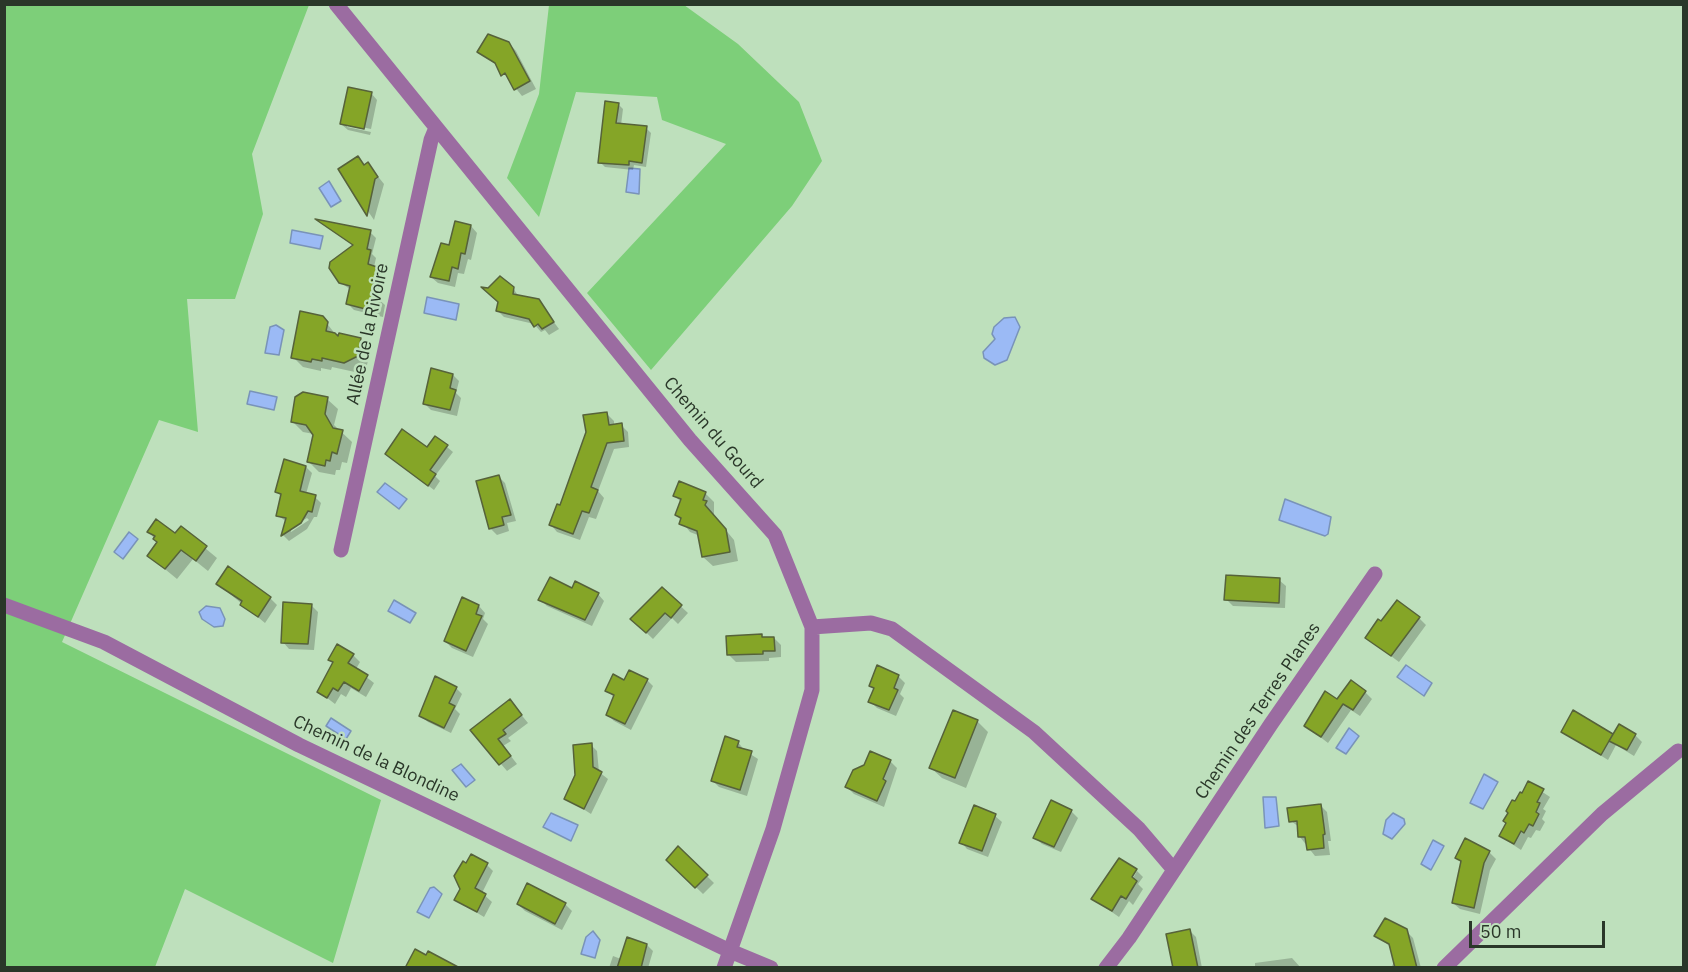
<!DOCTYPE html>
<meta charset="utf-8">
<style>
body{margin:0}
#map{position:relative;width:1688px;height:972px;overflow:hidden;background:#bee0bc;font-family:"IBM Plex Sans",sans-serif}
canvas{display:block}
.frame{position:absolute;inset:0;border:6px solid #2a3729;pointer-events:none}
.scale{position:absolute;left:1469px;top:921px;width:136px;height:27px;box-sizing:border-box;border:3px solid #2a3729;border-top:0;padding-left:8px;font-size:18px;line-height:21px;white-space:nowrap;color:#2a3729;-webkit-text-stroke:4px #bee0bc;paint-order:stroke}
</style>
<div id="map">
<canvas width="1688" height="972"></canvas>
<div class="frame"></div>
<div class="scale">50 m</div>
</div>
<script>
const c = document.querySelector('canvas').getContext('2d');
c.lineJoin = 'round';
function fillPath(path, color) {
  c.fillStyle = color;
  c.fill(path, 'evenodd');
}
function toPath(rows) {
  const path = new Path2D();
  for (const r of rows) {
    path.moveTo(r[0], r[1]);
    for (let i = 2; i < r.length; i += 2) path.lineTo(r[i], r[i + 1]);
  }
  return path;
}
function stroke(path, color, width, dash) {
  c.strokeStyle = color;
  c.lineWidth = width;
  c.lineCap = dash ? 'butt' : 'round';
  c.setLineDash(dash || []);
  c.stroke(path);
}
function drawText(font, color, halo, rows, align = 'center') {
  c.font = font + ' "IBM Plex Sans",sans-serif';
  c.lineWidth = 5;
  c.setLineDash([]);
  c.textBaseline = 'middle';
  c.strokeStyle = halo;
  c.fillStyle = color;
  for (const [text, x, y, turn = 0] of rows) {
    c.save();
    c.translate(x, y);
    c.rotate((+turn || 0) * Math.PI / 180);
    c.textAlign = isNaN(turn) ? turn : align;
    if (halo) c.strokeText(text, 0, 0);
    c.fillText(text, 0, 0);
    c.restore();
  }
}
fillPath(toPath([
 [5,5,309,5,252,154,263,214,235,299,187,299,198,432,159,420,62,642,381,800,333,963,185,889,155,967,5,968],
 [549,5,684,5,738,44,799,102,822,161,792,206,651,370,587,293,726,144,662,120,657,97,576,92,539,217,507,178,539,94]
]), '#7dcf79');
const water = toPath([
 [629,168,640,169,639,194,626,192,629,168],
 [329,181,341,201,331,207,319,188,329,181],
 [292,230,323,236,320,249,290,243,292,230],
 [427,297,459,304,456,320,424,313,427,297],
 [1015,317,1020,327,1007,360,995,365,984,358,983,352,995,339,992,334,994,327,1004,318,1015,317],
 [276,325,284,330,279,355,265,353,270,327,276,325],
 [250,391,277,397,274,410,247,404,250,391],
 [385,483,407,499,399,509,377,492,385,483],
 [1285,499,1331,517,1328,534,1325,536,1279,520,1285,499],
 [129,532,138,539,123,559,114,552,129,532],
 [394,600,416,613,410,623,388,611,394,600],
 [206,606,220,608,225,619,223,626,214,627,202,619,199,612,206,606],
 [1406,665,1432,683,1424,696,1397,677,1406,665],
 [331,718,351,731,346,739,326,726,331,718],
 [1349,728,1359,736,1346,754,1336,748,1349,728],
 [461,764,475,780,466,787,452,770,461,764],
 [1484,774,1498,782,1483,809,1470,803,1484,774],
 [1263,797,1276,797,1279,826,1265,828,1263,797],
 [551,813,578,825,571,841,543,827,551,813],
 [1393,813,1404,819,1405,824,1392,839,1383,834,1386,820,1393,813],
 [1433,840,1444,846,1431,870,1421,864,1433,840],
 [434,887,442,894,429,918,417,912,430,888,434,887],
 [593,931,600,940,595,958,581,954,586,937,593,931]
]);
fillPath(water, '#9bbaf5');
stroke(water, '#7993b8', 1.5);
fillPath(toPath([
 [509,43,516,51,536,89,522,96,498,66,479,52],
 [371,93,377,100,371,129,347,124,347,127,371,132,370,135,348,130,341,124],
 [618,104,623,109,621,125,646,128,651,133,646,167,634,165,633,170,605,167,600,162],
 [358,158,365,166,368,164,384,184,374,220,340,170],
 [320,221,370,232,376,238,372,254,376,258,374,267,382,274,377,298,385,305,383,317,354,310,348,304,351,290,340,282,354,246],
 [471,226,477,233,471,260,468,259,464,274,458,273,455,287,438,283,431,277,450,247],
 [513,288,519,297,538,301,559,329,549,335,545,330,541,332,534,324,504,317,498,311,499,302,489,290],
 [322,317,339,339,360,339,370,349,367,365,355,372,332,367,331,370,321,368,321,371,303,367,293,357],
 [453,375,459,381,456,393,461,398,457,416,431,410,425,404],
 [327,399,338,409,334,425,352,442,347,463,342,462,340,470,336,470,335,475,319,472,309,462,314,434,303,432,293,422],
 [607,414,614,421,614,426,621,425,628,432,629,447,614,449,598,491,604,498,596,519,589,517,580,540,557,532,551,525],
 [436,438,453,452,435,476,440,481,434,490,387,454,427,450],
 [306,467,312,473,306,494,315,497,321,503,317,517,314,517,307,529,289,541,283,535,287,522,277,515,282,497,277,492],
 [307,518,309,520,291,532,291,528],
 [499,477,505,483,516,521,507,523,509,531,497,535,490,528],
 [705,493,714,502,714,516,734,540,738,561,713,566,703,557,700,536,690,532,676,514,681,502,675,496],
 [181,528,217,558,208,571,193,559,177,579,149,556,158,543,149,532,176,535],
 [1279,580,1286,586,1285,608,1233,606,1226,599],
 [218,584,270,598,277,605,265,623],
 [662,589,688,613,678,624,672,618,653,639,632,619],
 [598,594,604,601,592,626,547,606,540,599],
 [311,605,318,612,314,650,289,649,283,642],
 [479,606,485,613,483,619,488,624,473,657,452,648,445,641],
 [1419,618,1426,625,1399,662,1367,638],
 [761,636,764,639,774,638,781,645,781,657,769,658,769,661,736,662,729,655],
 [353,655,360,662,356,669,374,683,366,697,351,688,346,697,341,694,335,704,318,691,334,663,330,659],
 [898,676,905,683,900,694,904,698,896,716,877,708,870,701,875,690,871,686],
 [647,680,653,686,631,730,614,721,608,715,614,697,606,690,625,682],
 [456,688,462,694,455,709,460,714,451,733,428,722,421,716],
 [1365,692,1372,699,1360,716,1351,710,1328,743,1306,726,1337,701],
 [510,701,528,723,508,738,511,741,503,746,517,764,507,771,472,730],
 [977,721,988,732,966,788,942,778,931,768],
 [1563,732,1635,735,1642,742,1634,756,1616,745,1608,760],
 [738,742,744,750,758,759,747,796,719,787,713,781],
 [591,745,597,751,599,772,608,779,591,814,566,798],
 [890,761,897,768,884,807,854,794,847,787],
 [1529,783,1550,797,1543,809,1546,811,1542,819,1545,822,1540,831,1536,830,1531,838,1528,837,1521,850,1500,836,1515,803],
 [1320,805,1327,812,1331,841,1328,841,1330,855,1315,856,1300,837,1299,827,1291,821],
 [1071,811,1078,818,1061,852,1042,844,1035,837],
 [995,816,1002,822,988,857,967,849,961,842],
 [678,848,714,883,703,894,668,860],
 [1489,852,1496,859,1490,870,1480,914,1460,909,1453,903,1462,863,1456,857],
 [487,865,493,871,482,893,492,902,484,917,456,900,461,889],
 [1135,870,1129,885,1137,871,1143,877,1138,884,1143,889,1133,905,1129,901,1119,917,1093,899],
 [518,904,565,904,572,911,562,930,525,911],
 [1189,930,1196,937,1202,968,1174,968],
 [1406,931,1413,938,1421,968,1391,968,1395,960,1391,947,1376,936],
 [647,945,653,951,648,968,609,968,613,956,621,959],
 [1292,958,1301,968,1255,968,1255,963]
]), '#0003');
const building = toPath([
 [488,34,509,42,530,81,514,90,505,73,501,76,495,63,477,52,488,34],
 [348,87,372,92,364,129,340,124,348,87],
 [605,101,619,103,616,123,647,126,642,163,629,161,629,165,598,163,605,101],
 [358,156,364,165,368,162,378,177,375,179,367,216,338,169,358,156],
 [315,219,371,230,367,249,371,250,368,264,377,267,371,295,380,297,377,312,346,304,350,286,339,283,329,268,330,262,353,245,315,219],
 [455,221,471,225,465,254,461,253,458,269,452,267,449,281,430,277,441,243,449,245,455,221],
 [500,276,514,287,513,294,539,299,554,322,542,329,538,324,534,327,529,319,496,311,498,302,481,287,488,288,500,276],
 [300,311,323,316,328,322,326,331,335,333,338,336,339,333,361,338,358,356,344,363,322,358,322,361,312,359,311,362,291,358,300,311],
 [431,368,453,374,450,388,456,390,450,410,423,404,431,368],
 [303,392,328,397,325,414,333,428,343,430,337,454,332,452,330,461,326,460,325,466,307,462,313,435,306,425,291,422,295,397,303,392],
 [607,412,609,425,622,423,624,441,607,443,591,487,598,490,589,513,582,511,573,534,549,525,557,504,560,505,586,432,583,415,607,412],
 [402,429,427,447,435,436,448,445,430,470,436,474,428,486,385,454,402,429],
 [284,459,306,466,300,491,316,495,312,512,308,511,301,523,281,536,286,518,276,516,281,494,275,492,284,459],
 [499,475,511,515,502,517,504,525,489,529,476,481,499,475],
 [679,481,706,492,703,500,707,501,705,505,726,529,730,552,702,557,697,531,679,524,681,518,675,515,681,499,673,496,679,481],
 [156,519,175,533,181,526,207,546,196,561,181,550,165,569,147,556,157,542,153,539,155,536,147,532,156,519],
 [228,566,271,597,258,617,240,605,242,601,216,584,228,566],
 [1226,575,1280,578,1279,603,1224,600,1226,575],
 [550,577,572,588,575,581,599,593,585,620,538,600,550,577],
 [662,587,682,605,671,618,665,613,646,633,630,619,662,587],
 [462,597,479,605,476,614,482,616,466,651,444,641,462,597],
 [1397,600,1420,617,1391,656,1365,638,1378,619,1381,621,1397,600],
 [283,602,312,604,308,644,281,643,283,602],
 [762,634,762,637,774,637,775,651,763,651,763,654,727,655,726,636,762,634],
 [337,644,354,654,348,663,368,675,359,691,344,682,338,691,333,688,327,698,317,692,333,662,328,660,337,644],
 [877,665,899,675,894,688,898,690,889,710,868,702,874,688,869,686,877,665],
 [629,670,648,679,625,724,606,715,614,695,605,691,613,674,624,680,629,670],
 [435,676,457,687,449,703,455,706,444,728,419,716,435,676],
 [1351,680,1366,691,1353,710,1343,704,1321,737,1304,726,1325,691,1337,699,1351,680],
 [510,699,522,715,503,730,506,734,498,739,511,756,499,765,470,730,510,699],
 [953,710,978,720,955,778,929,768,953,710],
 [1573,710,1613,734,1601,755,1561,732,1573,710],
 [1619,724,1636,734,1627,750,1609,741,1619,724],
 [725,736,739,741,737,747,752,751,740,790,711,781,725,736],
 [592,743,593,767,602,772,584,809,564,799,575,775,573,745,592,743],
 [870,751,891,760,883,779,886,781,877,801,845,787,853,770,864,765,870,751],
 [1528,781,1544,789,1537,802,1540,803,1536,812,1539,814,1533,826,1529,824,1524,833,1521,831,1514,844,1499,836,1506,823,1503,821,1508,813,1506,811,1512,800,1515,801,1520,792,1522,793,1528,781],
 [1051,800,1072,810,1054,847,1033,838,1051,800],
 [1321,804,1325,834,1323,835,1324,848,1307,850,1305,837,1298,837,1297,821,1289,822,1287,808,1321,804],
 [974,805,996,814,982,851,959,843,974,805],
 [1465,838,1490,851,1484,863,1474,908,1452,903,1461,861,1455,858,1465,838],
 [678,846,708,875,695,888,666,860,678,846],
 [471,854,488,863,475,888,486,894,477,912,454,900,460,889,454,876,463,861,466,863,471,854],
 [1119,858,1137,869,1132,877,1137,881,1126,899,1121,896,1112,911,1091,899,1119,858],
 [527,883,566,903,555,924,517,904,527,883],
 [1385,918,1407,929,1417,968,1395,968,1389,944,1374,936,1385,918],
 [1190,929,1198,968,1173,968,1166,934,1190,929],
 [627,937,647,944,641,968,617,968,627,937],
 [415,949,426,955,428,951,460,968,405,968,415,949]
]);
fillPath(building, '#85a527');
stroke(building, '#56623a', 1.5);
stroke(toPath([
 [336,4,690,440,775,535,812,627,812,690,773,829,724,968],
 [341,550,431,140,436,128],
 [4,605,104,642,299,745,730,951,771,968],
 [812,627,871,623,892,629,1034,732,1139,829,1174,870],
 [1106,968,1129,938,1271,724,1375,574],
 [1444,968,1602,814,1678,751]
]), '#9b6ca1', 15);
drawText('18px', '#2a3729', '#bee0bc', [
 ["Allée de la Rivoire",368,334,-78],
 ["Chemin du Gourd",713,433,49],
 ["Chemin des Terres Planes",1258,711,-56],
 ["Chemin de la Blondine",376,759,25]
]);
</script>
